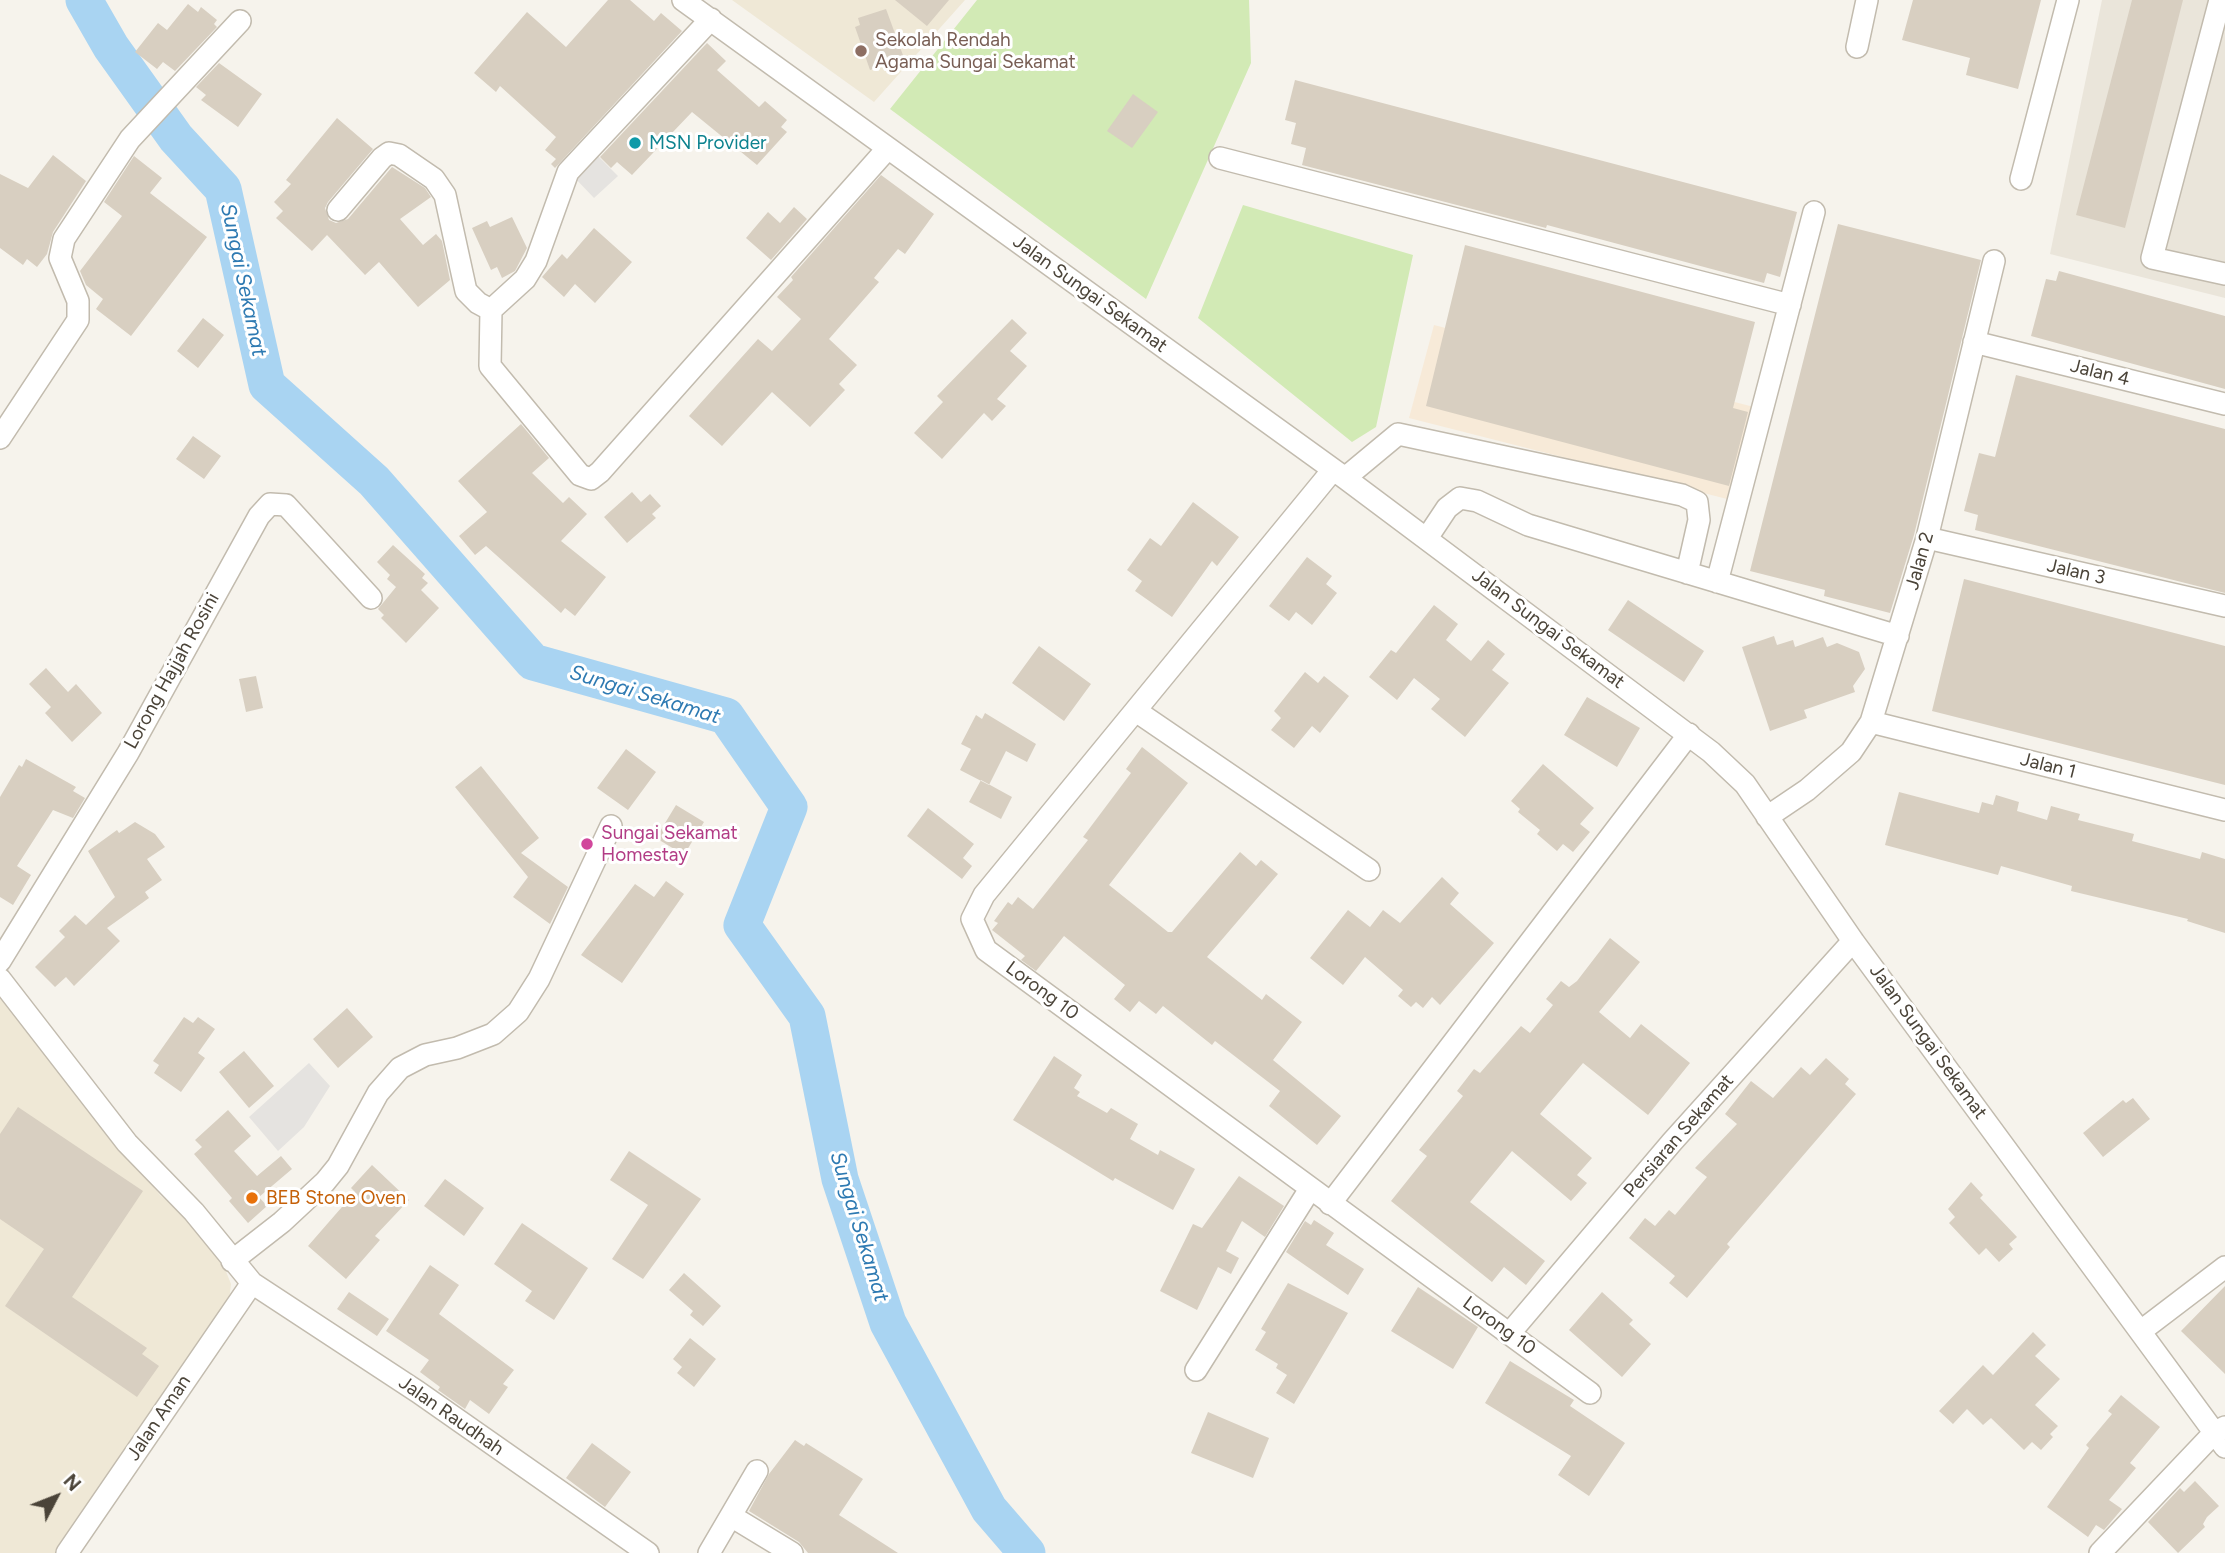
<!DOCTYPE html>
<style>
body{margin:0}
#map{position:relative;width:2225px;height:1553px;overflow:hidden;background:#f6f3ec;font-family:Figtree,sans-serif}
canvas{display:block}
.north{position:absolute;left:21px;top:1462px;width:70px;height:70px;-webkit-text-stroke:5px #fff;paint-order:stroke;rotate:48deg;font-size:19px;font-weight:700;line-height:28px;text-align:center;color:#4b4439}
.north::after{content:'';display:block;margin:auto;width:24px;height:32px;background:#4b4439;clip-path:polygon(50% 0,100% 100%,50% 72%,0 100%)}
</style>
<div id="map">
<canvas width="2225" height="1553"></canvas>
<div class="north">N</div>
</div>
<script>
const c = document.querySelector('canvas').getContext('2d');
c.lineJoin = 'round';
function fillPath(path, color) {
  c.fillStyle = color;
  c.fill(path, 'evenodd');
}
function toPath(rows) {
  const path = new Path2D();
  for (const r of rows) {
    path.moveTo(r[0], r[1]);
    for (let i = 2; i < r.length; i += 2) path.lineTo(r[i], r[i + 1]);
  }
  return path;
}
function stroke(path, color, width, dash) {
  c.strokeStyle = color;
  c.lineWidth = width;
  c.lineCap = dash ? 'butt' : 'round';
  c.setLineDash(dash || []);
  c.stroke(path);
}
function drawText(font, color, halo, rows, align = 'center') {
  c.font = font + ' Figtree,sans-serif';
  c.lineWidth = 6;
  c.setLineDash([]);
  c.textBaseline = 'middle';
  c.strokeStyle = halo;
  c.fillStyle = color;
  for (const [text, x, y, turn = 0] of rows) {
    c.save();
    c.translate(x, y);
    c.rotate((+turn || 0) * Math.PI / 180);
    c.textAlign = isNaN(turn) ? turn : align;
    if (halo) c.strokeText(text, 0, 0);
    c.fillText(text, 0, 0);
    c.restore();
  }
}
fillPath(toPath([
 [2102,0,2225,0,2225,298,2050,254]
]), '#eae5da');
fillPath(toPath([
 [1434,325,1754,407,1731,500,1409,418]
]), '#f7ead8');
fillPath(toPath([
 [732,0,965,0,874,102],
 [0,994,160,1195,206,1235,223,1264,231,1284,229,1301,61,1553,0,1553]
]), '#efe8d6');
fillPath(toPath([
 [977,0,1249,0,1251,63,1146,299,890,109],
 [1243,205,1413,255,1376,427,1352,442,1198,318]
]), '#d2eab5');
fillPath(toPath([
 [596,154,618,176,594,198,572,175],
 [309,1063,330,1086,304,1127,278,1151,249,1117]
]), '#e5e3e0');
stroke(toPath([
 [84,0,111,47,176,138,223,189,267,385,374,481,533,662,726,716,789,807,742,925,807,1016,840,1179,888,1323,989,1509,1027,1553]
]), '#a9d4f2', 37);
fillPath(toPath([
 [608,0,630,0,654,21,661,13,682,31,555,168,551,164,556,159,545,150,556,137,500,86,496,92,474,73,527,12,566,47],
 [895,0,949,0,927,26],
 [1913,0,2041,0,2018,89,1966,75,1970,58,1902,40],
 [2132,0,2183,0,2125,228,2076,215],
 [188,4,198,12,201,7,217,20,214,24,217,27,175,71,163,62,157,69,135,52,158,23,167,30],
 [886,9,904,58,870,70,855,27,860,25,858,18],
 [707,43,726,61,717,70,759,107,765,101,787,120,781,127,787,132,757,165,692,112,632,175,617,162,611,168,600,157],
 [219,63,262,94,238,127,201,100,206,95,196,87],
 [1295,80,1797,212,1780,277,1767,273,1764,283,1547,225,1546,228,1302,165,1306,148,1291,144,1296,123,1285,120],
 [1133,94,1158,112,1132,148,1107,131],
 [337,118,373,149,328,202,325,208,329,220,336,223,348,219,392,167,425,188,431,197,400,219,423,245,436,234,442,241,450,280,418,307,379,262,365,275,327,235,312,251,276,218,283,211,274,202,291,184,286,180],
 [53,155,86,181,53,232,47,254,37,267,27,259,23,265,0,248,0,174,28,188],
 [134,156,162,178,150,193,207,237,131,336,96,309,103,299,86,285,80,271,122,216,104,202],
 [881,175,934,214,905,254,898,249,874,278,879,282,829,339,857,365,839,384,845,390,810,427,772,392,722,446,689,416,758,339,772,351,801,319,777,297,793,280,791,277],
 [794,207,807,219,771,260,746,238,768,212,780,223],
 [512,217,527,248,515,271,502,278,497,267,491,270,472,228,487,221,490,227],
 [1838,224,1981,260,1914,535,1890,613,1824,596,1825,590,1750,571],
 [594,228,632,262,595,303,575,284,564,297,542,277,562,254,567,259],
 [1465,245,1755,322,1733,408,1748,412,1729,486,1426,406],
 [2059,271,2225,316,2225,389,2031,336,2046,279,2056,281],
 [203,318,224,335,198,368,177,351],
 [1012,319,1027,333,1010,351,1027,366,997,399,1006,406,992,421,984,413,942,459,914,433,943,402,937,396],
 [2016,375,2225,429,2225,593,1975,530,1978,515,1964,511,1979,453,1995,457],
 [521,424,549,458,532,473,563,503,569,497,587,514,561,541,606,577,575,616,565,608,561,613,486,546,475,555,459,536,487,512,458,481],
 [193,436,221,456,204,479,176,459],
 [632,492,641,502,650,494,661,506,652,514,656,518,627,543,604,517],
 [1193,502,1239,537,1217,566,1212,561,1172,617,1135,591,1142,581,1127,570,1150,538,1161,546],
 [393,545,425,574,422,578,428,583,421,590,439,608,406,643,381,618,384,615,378,609,396,587,387,579,390,575,377,562],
 [1307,557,1332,576,1326,584,1337,593,1312,625,1296,612,1289,621,1269,606],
 [1964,579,2225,646,2225,785,1932,711],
 [1628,600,1704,651,1684,682,1608,630],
 [1434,605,1458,624,1446,640,1471,661,1488,640,1505,654,1492,670,1509,683,1465,737,1431,709,1440,699,1414,678,1397,700,1369,677,1391,650,1396,653],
 [1774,636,1777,645,1793,640,1795,647,1823,637,1827,647,1837,643,1859,652,1865,669,1853,686,1855,692,1804,710,1807,718,1770,731,1742,647],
 [1039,646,1091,684,1064,721,1012,683],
 [46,668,68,692,76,684,102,713,72,742,45,713,51,707,29,684],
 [1305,672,1318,683,1324,676,1349,696,1320,733,1312,726,1294,748,1271,730,1281,718,1274,711],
 [256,676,263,708,246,712,239,679],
 [1587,697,1640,728,1617,767,1564,735],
 [985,713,1036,744,1027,762,1006,751,989,785,960,770,971,749,961,744,976,715,982,719],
 [1142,747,1188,783,1109,885,1168,932,1172,932,1240,852,1256,866,1261,860,1278,874,1207,957,1262,1000,1266,994,1302,1022,1273,1060,1341,1116,1317,1145,1269,1106,1280,1091,1215,1041,1212,1045,1163,1006,1156,1014,1139,1001,1130,1012,1114,999,1125,985,1064,936,1036,971,1021,960,1025,956,992,930,998,923,994,921,1008,902,1012,905,1018,897,1033,909,1088,840,1083,837,1131,773,1126,769],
 [626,749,656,772,628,810,597,788],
 [26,759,76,787,73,791,85,798,73,818,53,810,17,866,31,875,13,905,0,897,0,797,19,765,22,767],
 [1543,764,1594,808,1580,824,1590,832,1573,852,1563,844,1557,851,1537,834,1540,830,1518,812,1520,809,1511,801],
 [481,766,539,838,521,853,568,887,550,924,513,897,528,877,455,787],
 [981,780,1012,797,1001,819,969,802],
 [1899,792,1979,813,1982,802,1993,805,1996,795,2019,802,2017,811,2047,820,2051,806,2080,814,2078,820,2134,834,2132,841,2200,859,2202,852,2225,859,2225,933,2187,921,2188,919,2071,891,2072,886,2001,866,1998,875,1885,845],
 [676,805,704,822,684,855,656,838],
 [928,808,974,844,963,858,972,866,962,879,907,836],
 [135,822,155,834,165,847,147,859,162,880,145,892,149,898,107,928,120,941,74,986,66,977,55,987,35,967,65,937,59,931,75,915,86,925,115,897,88,851,117,830,119,833],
 [1442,877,1459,893,1450,904,1494,943,1440,1005,1432,997,1423,1008,1416,1002,1411,1007,1398,996,1403,990,1365,957,1343,985,1310,958,1348,910,1370,927,1383,910,1400,923],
 [666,881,684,894,622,983,581,955,635,884,654,897],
 [1610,938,1640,962,1599,1012,1630,1038,1641,1024,1690,1063,1648,1115,1583,1063,1540,1114,1592,1158,1577,1175,1587,1183,1571,1201,1512,1151,1470,1202,1545,1261,1526,1285,1504,1267,1492,1282,1391,1201,1427,1156,1419,1150,1463,1096,1457,1091,1474,1069,1480,1073,1521,1026,1530,1033,1553,1005,1546,999,1561,981,1569,987,1577,981],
 [347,1008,373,1037,338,1068,313,1039],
 [184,1017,193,1023,198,1017,215,1029,198,1053,205,1058,181,1092,154,1073,159,1065,153,1061],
 [244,1051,274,1086,249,1108,219,1072],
 [1054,1056,1082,1075,1074,1088,1080,1092,1077,1096,1107,1113,1111,1108,1138,1124,1130,1139,1158,1155,1160,1150,1195,1169,1173,1210,1115,1178,1113,1181,1013,1120],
 [1826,1058,1849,1079,1845,1084,1856,1094,1727,1244,1730,1247,1687,1298,1669,1283,1675,1276,1629,1238,1645,1218,1655,1226,1669,1210,1675,1215,1707,1177,1695,1168,1737,1124,1725,1114,1751,1081,1773,1098,1801,1067,1810,1075],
 [2133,1098,2150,1119,2103,1157,2083,1133,2123,1100,2126,1103],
 [18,1107,143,1191,72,1297,147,1348,142,1354,159,1366,137,1397,5,1306,44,1249,0,1219,0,1134],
 [228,1110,251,1136,234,1151,257,1176,281,1156,292,1169,259,1197,267,1206,248,1223,229,1201,232,1198,194,1154,202,1147,195,1140],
 [629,1151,701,1199,643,1279,612,1259,648,1205,610,1180],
 [372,1165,409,1200,375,1236,380,1240,346,1279,308,1246,355,1192,351,1188],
 [1239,1176,1284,1206,1265,1237,1242,1221,1226,1251,1239,1258,1231,1274,1218,1267,1197,1310,1160,1291,1193,1224,1202,1228],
 [445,1179,484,1208,464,1236,424,1206],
 [1971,1182,1983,1195,1980,1198,2017,1237,2009,1244,2013,1249,1999,1262,1986,1248,1979,1255,1949,1223,1955,1217,1948,1209],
 [1314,1220,1334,1233,1326,1245,1364,1269,1348,1295,1286,1252,1305,1221,1311,1225],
 [522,1223,588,1268,554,1320,525,1301,532,1291,494,1264],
 [430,1265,459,1285,439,1314,514,1370,503,1384,508,1387,489,1414,470,1400,465,1409,438,1390,440,1387,420,1372,429,1360,386,1331],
 [684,1273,721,1306,703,1326,690,1315,693,1311,669,1290],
 [1288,1283,1348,1313,1294,1404,1276,1393,1287,1375,1276,1368,1278,1364,1255,1350,1266,1332,1261,1329],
 [2225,1286,2225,1374,2181,1331],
 [1418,1287,1478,1327,1453,1369,1391,1331],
 [349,1292,389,1319,377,1336,337,1309],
 [1602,1292,1633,1320,1629,1324,1651,1344,1622,1377,1569,1330],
 [2033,1332,2046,1345,2035,1356,2060,1379,2035,1405,2058,1426,2050,1434,2053,1437,2041,1450,2032,1442,2024,1450,1991,1418,1983,1425,1967,1409,1953,1424,1939,1411,1983,1365,1993,1375],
 [690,1338,716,1359,694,1387,677,1373,682,1367,673,1359],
 [1510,1361,1574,1400,1570,1406,1625,1443,1589,1496,1558,1475,1571,1456,1485,1403],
 [2121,1395,2160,1427,2130,1463,2136,1468,2109,1500,2122,1509,2104,1530,2096,1525,2088,1537,2047,1507,2089,1448,2086,1445,2112,1414,2108,1411],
 [1208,1412,1269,1438,1253,1478,1191,1453],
 [795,1440,804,1446,806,1443,863,1479,839,1515,898,1553,808,1553,799,1542,749,1511,769,1474],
 [592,1443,631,1472,605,1507,566,1478],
 [2195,1481,2219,1506,2207,1517,2203,1524,2205,1527,2178,1553,2148,1522,2180,1488,2184,1492]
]), '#d8cfc1');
const minor = toPath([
 [683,0,1345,478,1711,752,1745,784,1853,941,2225,1447],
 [2220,0,2152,258,2225,274],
 [711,19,568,172,536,261,525,279,491,310,490,366,580,475,591,479,600,472,888,148],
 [1857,47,1867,0],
 [1220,158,1790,305],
 [2021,179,2068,0],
 [338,210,382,158,389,153,399,155,434,179,445,195,466,291,478,303,491,310],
 [1974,342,2225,404],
 [0,438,78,320,78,301,60,258,64,239,130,139,240,21],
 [1332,471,984,895,972,919,986,950,1590,1393],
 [1345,478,1398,434,1682,495,1697,502,1699,520,1687,573],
 [1427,538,1447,508,1460,498,1477,501,1528,525,1898,636],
 [1927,538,2225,606],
 [1717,582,1814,212],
 [1136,711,1369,870],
 [1871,722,2225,810],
 [1767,817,1807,790,1851,752,1871,722,1927,538,1994,261],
 [0,961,128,753,259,516,270,504,286,505,371,598],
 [0,979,127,1143,194,1212,252,1283,418,1392,648,1553],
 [1330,1204,1689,734],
 [232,1261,282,1222,325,1182,338,1166,378,1093,400,1068,425,1055,457,1048,493,1034,518,1012,539,979,611,826],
 [2141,1331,2225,1267],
 [1509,1334,1672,1142,1853,941],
 [1196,1370,1310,1189],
 [731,1516,792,1553],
 [67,1553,252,1283],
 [709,1553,757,1471],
 [2100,1553,2214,1433,2225,1427]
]);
stroke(minor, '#c2bbae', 24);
stroke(minor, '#fff', 21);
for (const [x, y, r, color] of [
 [861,51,7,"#8d6e63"],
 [635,143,7,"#0f9aa8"],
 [587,844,7,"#d1479c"],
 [252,1198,7,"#e8710a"]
]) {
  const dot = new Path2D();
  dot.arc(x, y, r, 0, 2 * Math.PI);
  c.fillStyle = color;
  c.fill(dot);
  stroke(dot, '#fff', 2.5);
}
drawText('19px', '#785e54', '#fff', [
 ["Sekolah Rendah",875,40],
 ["Agama Sungai Sekamat",875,62]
], 'left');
drawText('19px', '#0d838f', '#fff', [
 ["MSN Provider",649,143]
], 'left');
drawText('19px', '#4b4439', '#fff', [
 ["Jalan Sungai Sekamat",1090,294,36],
 ["Jalan 4",2100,373,14],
 ["Jalan 2",1920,561,-74],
 ["Jalan 3",2076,572,13],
 ["Jalan Sungai Sekamat",1548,629,37],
 ["Lorong Hajjah Rosini",172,671,-61],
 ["Jalan 1",2048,766,14],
 ["Lorong 10",1042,991,36],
 ["Jalan Sungai Sekamat",1928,1042,54],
 ["Persiaran Sekamat",1679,1136,-49],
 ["Lorong 10",1499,1326,36],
 ["Jalan Raudhah",451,1416,35],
 ["Jalan Aman",159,1418,-56]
]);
drawText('19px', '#b23c85', '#fff', [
 ["Sungai Sekamat",601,833],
 ["Homestay",601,855]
], 'left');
drawText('19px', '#c56008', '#fff', [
 ["BEB Stone Oven",266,1198]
], 'left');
drawText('italic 21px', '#2e7ab2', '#fff', [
 ["Sungai Sekamat",243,280,78],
 ["Sungai Sekamat",645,695,17],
 ["Sungai Sekamat",859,1227,73]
]);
</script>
